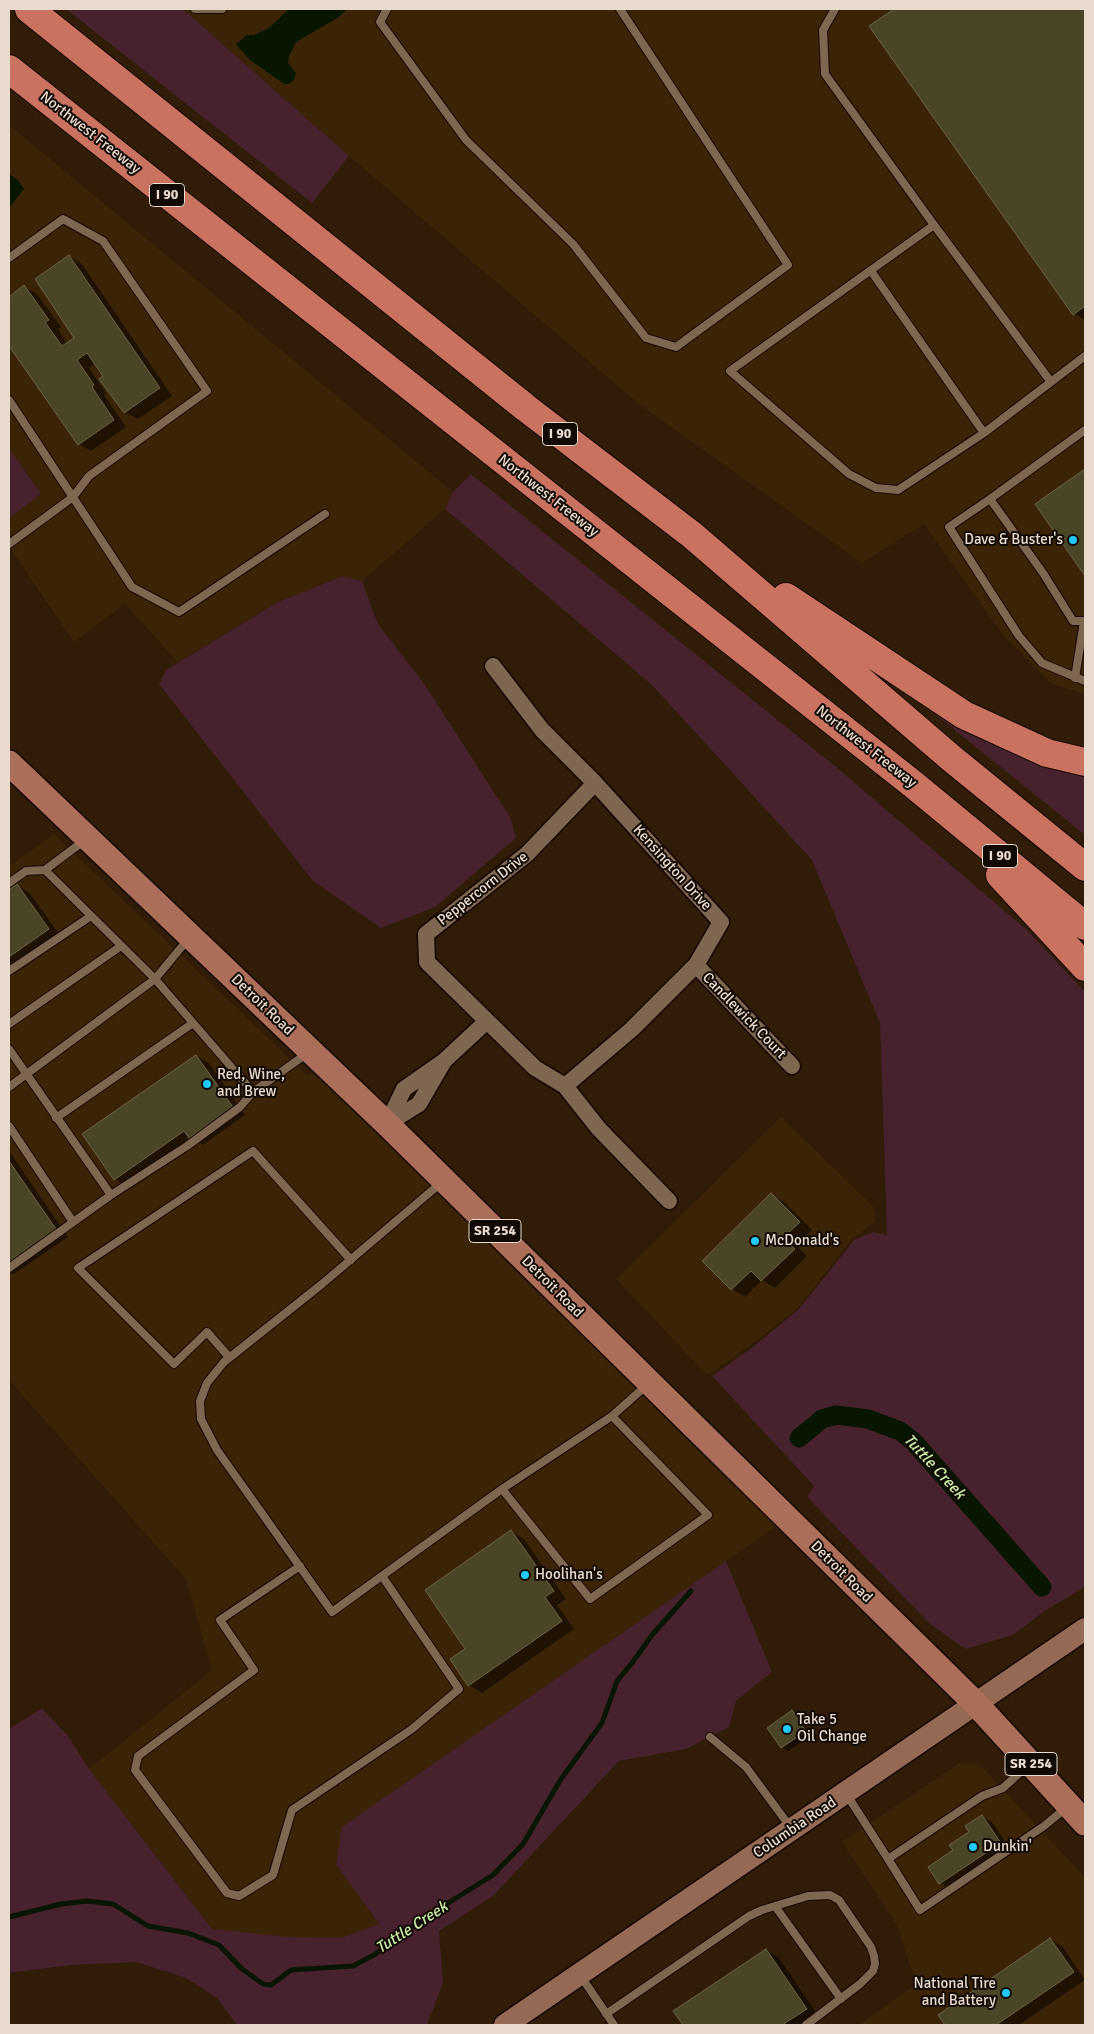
<!DOCTYPE html>
<style>
body{margin:0}
#map{position:relative;width:1094px;height:2034px;overflow:hidden;background:#301c07;font-family:Signika,sans-serif}
canvas{display:block}
.frame{position:absolute;inset:0;border:10px solid #e8dbce;pointer-events:none}
</style>
<div id="map">
<canvas width="1094" height="2034"></canvas>
<div class="frame"></div>
</div>
<script>
const c = document.querySelector('canvas').getContext('2d');
c.lineJoin = 'round';
function fillPath(path, color) {
  c.fillStyle = color;
  c.fill(path, 'evenodd');
}
function toPath(rows) {
  const path = new Path2D();
  for (const r of rows) {
    path.moveTo(r[0], r[1]);
    for (let i = 2; i < r.length; i += 2) path.lineTo(r[i], r[i + 1]);
  }
  return path;
}
function stroke(path, color, width, dash) {
  c.strokeStyle = color;
  c.lineWidth = width;
  c.lineCap = dash ? 'butt' : 'round';
  c.setLineDash(dash || []);
  c.stroke(path);
}
function drawText(font, color, halo, rows, align = 'center') {
  c.font = font + ' Signika,sans-serif';
  c.lineWidth = 4;
  c.setLineDash([]);
  c.textBaseline = 'middle';
  c.strokeStyle = halo;
  c.fillStyle = color;
  for (const [text, x, y, turn = 0] of rows) {
    c.save();
    c.translate(x, y);
    c.rotate((+turn || 0) * Math.PI / 180);
    c.textAlign = isNaN(turn) ? turn : align;
    if (halo) c.strokeText(text, 0, 0);
    c.fillText(text, 0, 0);
    c.restore();
  }
}
fillPath(toPath([
 [183,9,1085,9,1085,694,1052,684,1003,635,924,524,862,563,640,405,349,156],
 [9,125,453,492,445,509,362,581,343,576,278,602,178,662,125,604,74,642,9,547,9,518,41,494,9,448],
 [54,834,307,1075,328,1068,787,1519,343,1827,397,1938,283,2021,89,1769,212,1670,186,1579,9,1380,9,866],
 [781,1117,873,1206,876,1221,852,1239,797,1309,732,1359,707,1375,616,1279],
 [961,1762,980,1765,1085,1877,1085,2025,859,2025,916,1984,897,1925,842,1842]
]), '#3b2306');
fillPath(toPath([
 [66,9,183,9,349,156,312,203],
 [9,448,41,494,9,518],
 [471,474,835,766,1028,931,1085,992,1085,1587,1046,1610,1013,1635,965,1649,929,1623,807,1497,814,1486,712,1376,753,1347,799,1309,855,1239,873,1232,887,1235,880,1023,812,860,652,685,445,509,453,492],
 [343,576,362,581,378,624,423,682,510,817,516,838,435,907,381,928,313,881,159,684,166,670,278,602],
 [937,704,1085,773,1085,835,930,710],
 [726,1561,772,1672,736,1701,729,1727,686,1749,619,1761,493,1896,439,1931,443,1983,427,2025,237,2025,217,1998,186,1978,136,1962,71,1965,9,1973,9,1729,42,1708,68,1736,89,1769,212,1929,288,1937,341,1938,379,1924,336,1864,342,1827]
]), '#47212d');
fillPath(toPath([
 [289,9,347,9,339,17,296,42,289,56,288,63,296,73,294,80,289,84,284,84,250,60,236,44,247,35,254,35,269,28],
 [9,174,18,180,24,189,9,208]
]), '#081600');
fillPath(toPath([
 [896,9,1085,9,1085,320,1074,314,871,26],
 [69,256,82,264,172,396,138,419,125,412,96,363,89,368,106,393,104,395,126,427,91,451,79,444,9,344,9,298,24,287,37,294,61,327,58,329,67,344,76,338],
 [1085,471,1085,574,1037,504],
 [17,885,30,893,61,937,9,974,9,891],
 [196,1056,209,1063,245,1115,203,1145,195,1140,128,1187,115,1179,84,1134],
 [9,1151,68,1237,14,1274,9,1271],
 [771,1195,784,1202,812,1230,796,1245,807,1256,775,1288,762,1280,745,1297,732,1289],
 [511,1531,524,1539,566,1599,557,1605,574,1629,482,1693,469,1685,467,1649],
 [792,1712,798,1716,811,1735,788,1751,782,1747,769,1728],
 [982,1816,992,1822,1010,1849,950,1888,940,1883,955,1850],
 [1051,1940,1063,1947,1085,1980,1019,2025,947,2025,940,2016],
 [766,1950,779,1958,819,2017,806,2025,685,2025,675,2012]
]), '#0007');
stroke(toPath([
 [9,1917,61,1904,87,1901,113,1904,148,1926,188,1933,219,1945,242,1969,263,1984,271,1985,291,1970,353,1966,374,1955,424,1918,493,1875,523,1844,561,1779,602,1723,617,1681,632,1663,652,1635,691,1591]
]), '#081600', 5);
stroke(toPath([
 [799,1438,822,1419,836,1415,868,1419,900,1431,913,1441,1042,1587]
]), '#081600', 19);
const building = toPath([
 [894,9,1085,9,1085,306,1073,315,869,26,894,9],
 [69,255,160,388,124,413,99,379,103,376,87,353,77,360,94,385,92,387,114,420,78,445,9,346,9,297,24,285,49,320,45,322,62,346,74,338,35,279,69,255],
 [1085,469,1085,576,1035,504,1085,469],
 [17,884,49,929,9,957,9,890,17,884],
 [196,1055,233,1107,189,1138,184,1131,114,1180,82,1134,196,1055],
 [9,1161,56,1229,9,1262,9,1161],
 [771,1193,800,1222,784,1237,795,1249,761,1281,751,1271,731,1290,702,1261,771,1193],
 [511,1530,554,1591,545,1597,562,1621,468,1686,450,1659,465,1649,425,1590,511,1530],
 [792,1710,806,1731,781,1748,767,1728,792,1710],
 [982,1815,1001,1843,939,1884,928,1867,953,1850,949,1845,969,1832,965,1826,982,1815],
 [1050,1938,1074,1972,996,2025,945,2025,938,2015,1050,1938],
 [766,1949,807,2009,782,2025,683,2025,673,2011,766,1949]
]);
fillPath(building, '#4b4528');
stroke(building, '#6a6446', 1);
const lane = toPath([
 [195,9,222,9],
 [387,9,380,22,466,140,573,244,646,338,676,347,788,265,620,9],
 [835,9,823,30,825,74,934,225,730,371,849,474,876,488,898,490,984,433,1085,356],
 [934,225,1051,382],
 [9,258,63,219,103,241,207,391,89,476,73,497,9,544],
 [871,271,984,433],
 [9,400,132,587,179,612,325,514],
 [1085,430,990,499,1043,573,1073,621,1085,621],
 [990,499,949,527,1019,636,1042,663,1085,681],
 [1075,678,1084,621],
 [9,883,26,871,45,870,85,840],
 [189,938,155,979,253,1092],
 [9,971,91,916],
 [9,1024,121,946],
 [9,1049,111,1195],
 [9,1087,155,979,45,870],
 [56,1118,193,1023],
 [9,1126,73,1222],
 [442,1182,322,1284,224,1362,207,1383,200,1401,201,1419,217,1450,332,1612,502,1489,612,1416,648,1384],
 [9,1268,111,1195,187,1146,240,1107,253,1092,309,1052],
 [229,1357,207,1332,174,1364,78,1268,253,1151,351,1260],
 [502,1489,590,1599,708,1515,612,1416],
 [300,1566,220,1620,254,1670,138,1756,135,1770,227,1893,239,1896,273,1875,292,1810,412,1729,459,1689,382,1576],
 [710,1737,746,1767,791,1828],
 [847,1795,888,1859,982,1796,1003,1788,1027,1766],
 [888,1859,920,1910,1044,1826,1067,1807],
 [775,1906,841,1999],
 [580,1975,614,2025],
 [606,2014,749,1916,762,1910,808,1896,830,1895,839,1900,871,1947,874,1956,875,1964,873,1971,860,1984,806,2025]
]);
const street = toPath([
 [493,666,542,730,595,783,721,922,696,965,632,1029,565,1086],
 [595,783,527,854,426,934,427,962,535,1068,565,1086,599,1129,669,1201],
 [696,965,792,1066],
 [444,1061,419,1104,387,1124,404,1089,444,1061,487,1021]
]);
const secondary = toPath([
 [505,2025,1085,1629]
]);
const primary = toPath([
 [9,763,387,1124,977,1705,1085,1823]
]);
const highway = toPath([
 [29,9,526,408,692,535,951,758,1085,867],
 [9,69,914,785,1085,926],
 [786,597,964,715,1047,753,1085,762],
 [1000,875,1085,967]
]);
stroke(lane, '#170600', 10);
stroke(street, '#170600', 19);
stroke(secondary, '#170600', 25);
stroke(primary, '#170600', 28);
stroke(highway, '#170600', 30);
stroke(lane, '#7e6751', 8);
stroke(street, '#7e6751', 16);
stroke(secondary, '#946a55', 22);
stroke(primary, '#ab6e59', 25);
stroke(highway, '#c9725f', 28);
for (const [x, y, r, color] of [
 [1073,540,5,"#22c9fd"],
 [207,1084,5,"#22c9fd"],
 [755,1241,5,"#22c9fd"],
 [525,1575,5,"#22c9fd"],
 [787,1729,5,"#22c9fd"],
 [973,1847,5,"#22c9fd"],
 [1006,1993,5,"#22c9fd"]
]) {
  const dot = new Path2D();
  dot.arc(x, y, r, 0, 2 * Math.PI);
  c.fillStyle = color;
  c.fill(dot);
  stroke(dot, '#110903', 2);
}
for (const [x, y, w] of [
 [167,195,35],
 [560,434,35],
 [1000,856,35],
 [495,1231,52],
 [1031,1764,52]
]) {
  const box = new Path2D();
  box.roundRect(x - w / 2, y - 11.5, w, 23, 4);
  c.fillStyle = '#110903';
  c.fill(box);
  stroke(box, '#e8dbce', 1);
}
drawText('bold 14px', '#e8dbce', null, [
 ["I 90",167,195],
 ["I 90",560,434],
 ["I 90",1000,856],
 ["SR 254",495,1231],
 ["SR 254",1031,1764]
]);
drawText('15px', '#e8dbce', '#110903', [
 ["Northwest Freeway",90,133,38],
 ["Northwest Freeway",548,496,38],
 ["Northwest Freeway",866,747,38],
 ["Kensington Drive",672,868,48],
 ["Peppercorn Drive",483,889,-38],
 ["Detroit Road",262,1005,44],
 ["Candlewick Court",744,1016,46],
 ["Detroit Road",552,1287,45],
 ["Detroit Road",841,1572,45],
 ["Columbia Road",795,1828,-34]
]);
drawText('15px', '#e8dbce', '#110903', [
 ["Dave & Buster's",1063,540,"right"],
 ["Red, Wine,",217,1075],
 ["and Brew",217,1092],
 ["McDonald's",765,1241],
 ["Hoolihan's",535,1575],
 ["Take 5",797,1720],
 ["Oil Change",797,1737],
 ["Dunkin'",983,1847],
 ["National Tire",996,1984,"right"],
 ["and Battery",996,2001,"right"]
], 'left');
drawText('italic 16px', '#c8eda3', '#110903', [
 ["Tuttle Creek",934,1467,47],
 ["Tuttle Creek",412,1928,-33]
]);
</script>
